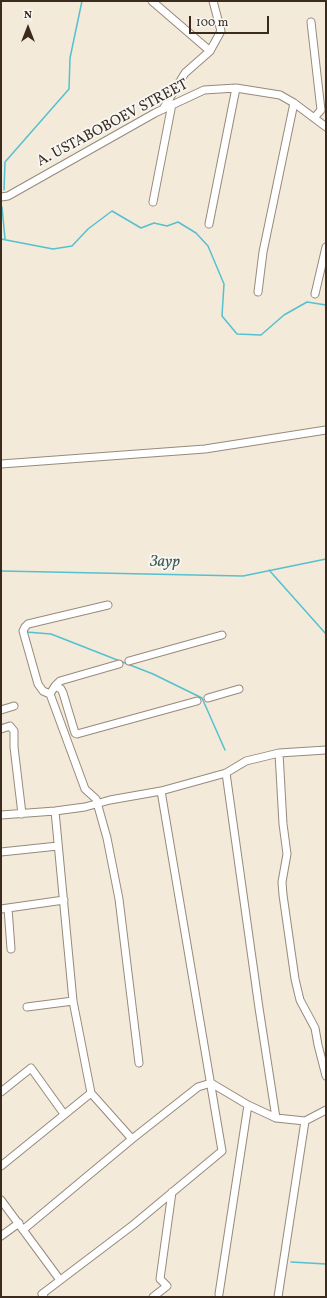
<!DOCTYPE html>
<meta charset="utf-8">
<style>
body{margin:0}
#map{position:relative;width:327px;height:1298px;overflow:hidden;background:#f3eada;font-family:Vollkorn,serif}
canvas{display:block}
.frame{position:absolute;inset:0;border:2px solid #3b2a1e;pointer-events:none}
.north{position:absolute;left:8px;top:8px;width:40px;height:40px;-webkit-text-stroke:3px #f6f6f2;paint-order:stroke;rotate:0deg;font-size:11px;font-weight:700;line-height:16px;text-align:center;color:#3b2a1e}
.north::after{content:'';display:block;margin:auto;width:14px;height:18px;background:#3b2a1e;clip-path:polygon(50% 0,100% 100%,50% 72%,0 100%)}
.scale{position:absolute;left:189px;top:16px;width:80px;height:18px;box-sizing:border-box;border:2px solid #3b2a1e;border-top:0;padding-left:5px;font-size:12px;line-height:14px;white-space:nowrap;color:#3b2a1e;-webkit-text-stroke:3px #f6f6f2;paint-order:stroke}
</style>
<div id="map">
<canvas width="327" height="1298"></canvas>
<div class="frame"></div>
<div class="north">N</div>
<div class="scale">100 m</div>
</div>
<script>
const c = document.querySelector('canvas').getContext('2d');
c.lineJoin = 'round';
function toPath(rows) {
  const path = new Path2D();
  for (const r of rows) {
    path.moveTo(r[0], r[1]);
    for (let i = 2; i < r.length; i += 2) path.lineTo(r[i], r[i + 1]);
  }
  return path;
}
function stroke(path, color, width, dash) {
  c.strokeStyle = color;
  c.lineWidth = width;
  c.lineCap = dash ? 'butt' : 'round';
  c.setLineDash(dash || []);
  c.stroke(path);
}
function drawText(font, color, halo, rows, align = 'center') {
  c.font = font + ' Vollkorn,serif';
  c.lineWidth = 4;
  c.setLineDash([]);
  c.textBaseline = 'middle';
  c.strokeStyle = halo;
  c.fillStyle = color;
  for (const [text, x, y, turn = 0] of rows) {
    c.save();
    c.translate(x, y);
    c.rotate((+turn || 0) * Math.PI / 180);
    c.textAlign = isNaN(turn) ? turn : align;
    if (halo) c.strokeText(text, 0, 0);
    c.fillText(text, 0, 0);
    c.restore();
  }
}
stroke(toPath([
 [4,190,5,162,69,89,70,58,82,1],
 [2,207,5,239],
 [1,239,53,249,72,246,88,229,112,211,141,228,154,223,167,226,178,222,196,233,208,246,224,284,222,316,237,334,261,335,284,315,307,302,326,305],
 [269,570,326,634],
 [1,571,243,576,326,559],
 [26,632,51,634,153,674,202,698,225,750],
 [291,1262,326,1264]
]), '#55c0cf', 1.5);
const minor = toPath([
 [152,1,210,51],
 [311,22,321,110,314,118],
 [163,109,185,73,210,51,221,31,213,1],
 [1,197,8,196,155,113,204,90,236,88,280,95,294,103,326,127],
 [153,202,172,104],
 [209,224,236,88],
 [258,292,263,252,294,103],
 [315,294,326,247],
 [1,464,205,449,326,430],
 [108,605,28,624,25,627,23,631,38,684,43,691,50,694,55,686,60,681,119,664],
 [129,661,222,635],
 [55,686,61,689,63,693,75,733,77,734,197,701],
 [50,694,85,789,96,799,107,838,119,899,139,1063],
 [208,698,239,689],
 [1,710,14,706],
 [1,729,10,726,14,731,14,747,22,814],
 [279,753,283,824,287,854,282,882,283,895,295,979,300,1000,315,1028,318,1045,326,1076],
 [226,773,259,1008,276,1118],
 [55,811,73,1001,91,1093,132,1139],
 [1,815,55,811,85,807,110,800,161,791,226,773,246,761,279,753,326,750],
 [1,852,58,846],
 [8,908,11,949],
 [1,909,64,900],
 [27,1007,73,1001],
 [1,1092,31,1068,64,1114],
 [1,1166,91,1093],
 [1,1200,60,1280],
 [24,1229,132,1139,198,1087,211,1083,248,1105,276,1118,305,1121,326,1110],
 [1,1236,19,1223],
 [219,1294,248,1105],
 [44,1297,42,1294,133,1225,222,1151,161,791],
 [153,1297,167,1286,160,1279,172,1192],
 [278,1297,305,1121]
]);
stroke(minor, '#978a7c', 9);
stroke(minor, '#fff', 7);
drawText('15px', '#3b2a1e', '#f6f6f2', [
 ["A. USTABOBOEV STREET",113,124,-28]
]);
drawText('italic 16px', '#435753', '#f6f6f2', [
 ["Заур",165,563,1]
]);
</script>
